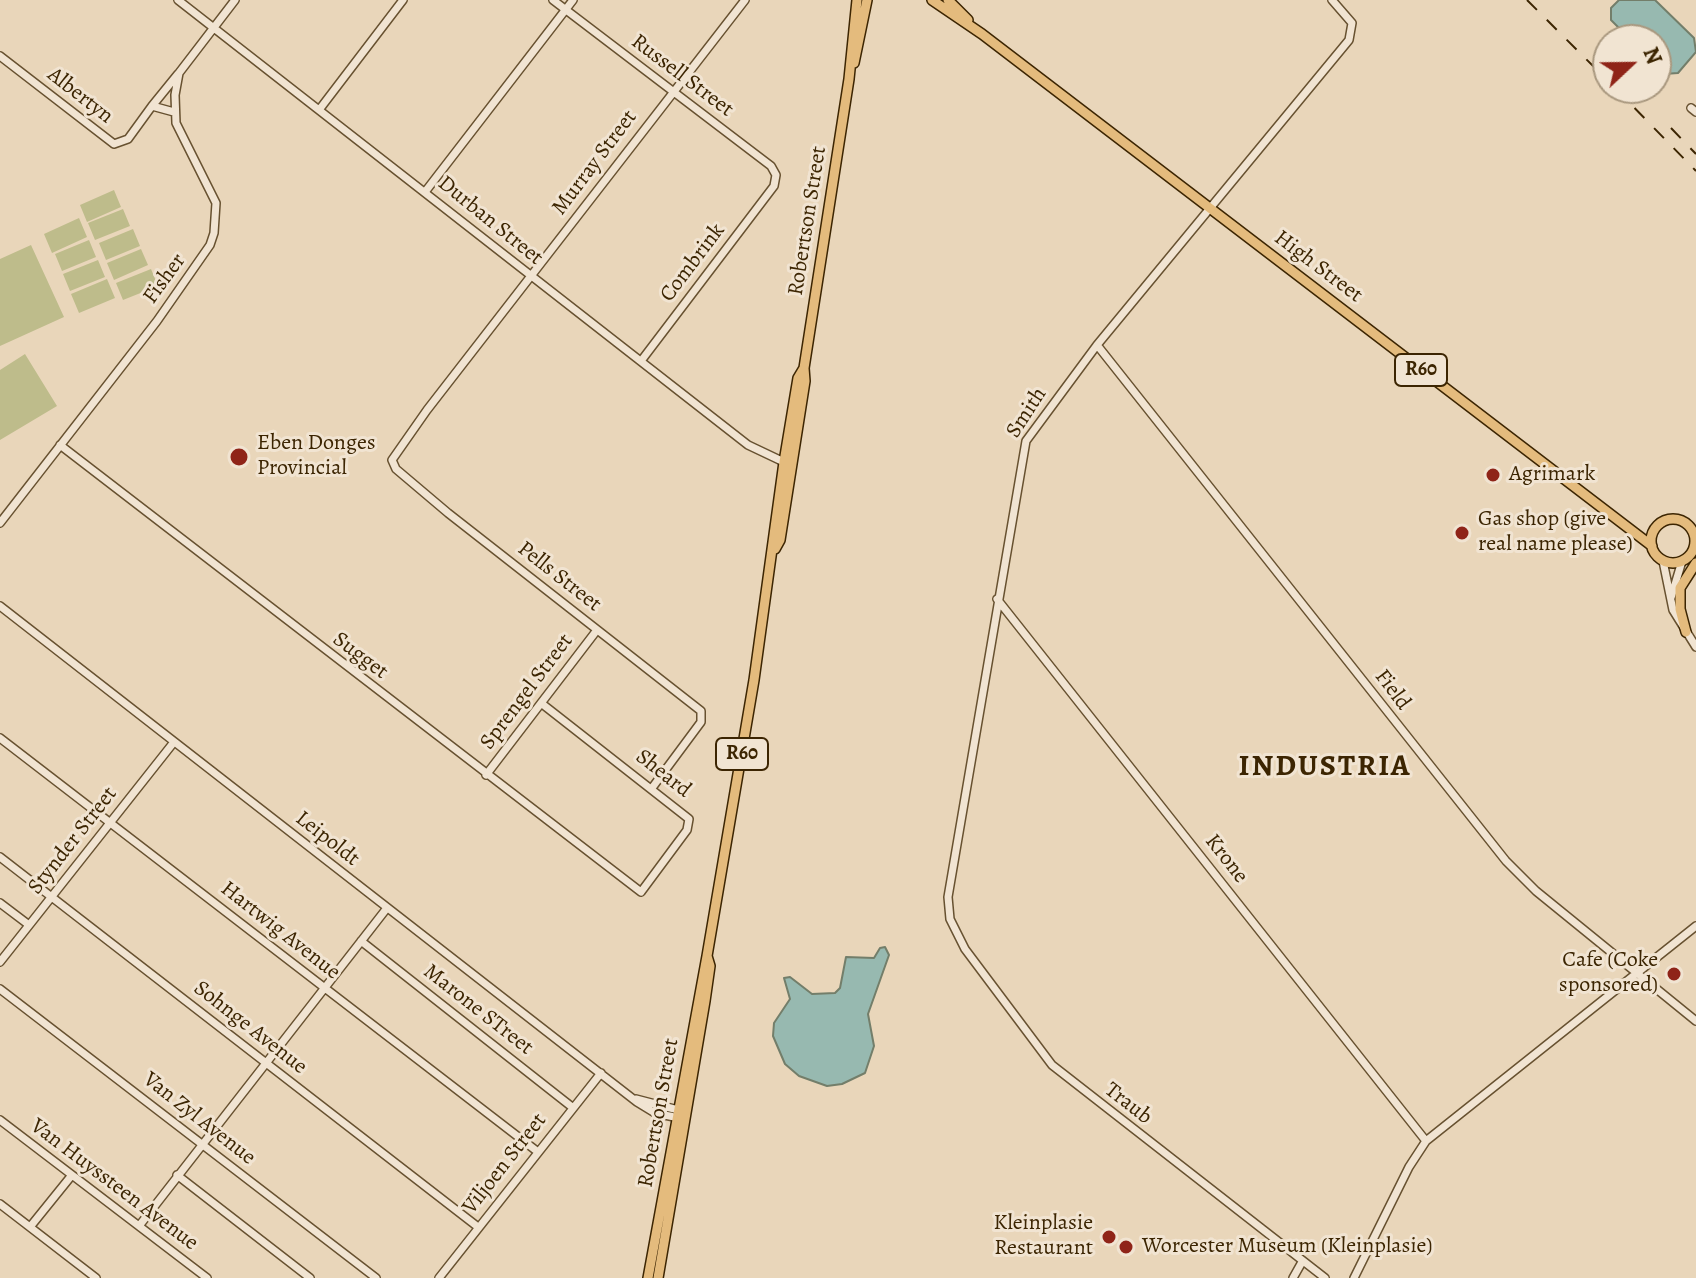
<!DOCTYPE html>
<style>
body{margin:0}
#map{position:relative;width:1696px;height:1278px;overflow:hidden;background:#e9d6ba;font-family:Alegreya,serif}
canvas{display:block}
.north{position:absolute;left:1592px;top:24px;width:80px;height:80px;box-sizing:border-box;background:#f1e4d2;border:2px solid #a9987f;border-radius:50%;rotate:68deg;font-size:22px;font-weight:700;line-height:32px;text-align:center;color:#3c2502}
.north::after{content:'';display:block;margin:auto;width:28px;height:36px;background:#8f2418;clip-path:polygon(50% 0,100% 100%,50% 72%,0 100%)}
</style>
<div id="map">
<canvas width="1696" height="1278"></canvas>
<div class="north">N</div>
</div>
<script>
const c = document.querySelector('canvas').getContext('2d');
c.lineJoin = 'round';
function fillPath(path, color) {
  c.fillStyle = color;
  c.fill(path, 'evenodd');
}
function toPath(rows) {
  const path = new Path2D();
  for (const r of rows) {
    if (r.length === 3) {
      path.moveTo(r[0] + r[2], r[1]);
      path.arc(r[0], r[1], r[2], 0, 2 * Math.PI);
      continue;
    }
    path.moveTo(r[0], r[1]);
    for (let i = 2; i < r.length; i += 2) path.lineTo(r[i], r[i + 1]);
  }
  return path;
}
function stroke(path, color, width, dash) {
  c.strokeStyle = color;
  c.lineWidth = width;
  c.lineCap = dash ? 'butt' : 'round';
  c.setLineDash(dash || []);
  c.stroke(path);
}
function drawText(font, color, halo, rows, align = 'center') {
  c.font = font + ' Alegreya,serif';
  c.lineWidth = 6;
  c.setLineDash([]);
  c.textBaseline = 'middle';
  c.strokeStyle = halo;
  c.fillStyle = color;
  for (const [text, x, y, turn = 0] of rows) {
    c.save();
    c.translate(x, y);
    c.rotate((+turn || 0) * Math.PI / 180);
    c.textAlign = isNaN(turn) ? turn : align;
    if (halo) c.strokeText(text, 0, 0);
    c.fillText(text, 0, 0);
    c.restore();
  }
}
fillPath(toPath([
 [114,190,121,207,87,222,80,205],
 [123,209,130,226,95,240,88,223],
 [79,218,87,237,52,253,44,234],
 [133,229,140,246,106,260,99,243],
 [89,240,96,257,62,271,55,254],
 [31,245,64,317,0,346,0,259],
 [141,249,148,265,114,280,107,263],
 [98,260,105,277,70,291,63,274],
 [151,269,158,286,123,300,116,283],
 [107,279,115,298,79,313,71,294],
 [25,354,57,406,0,440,0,370]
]), '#bebc8b');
const water = toPath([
 [1619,0,1655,0,1694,38,1696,52,1678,73,1664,74,1656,66,1656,40,1631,40,1611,20,1611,8,1619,0],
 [885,947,889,955,868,1014,874,1046,865,1073,842,1084,827,1086,799,1076,785,1064,773,1036,774,1023,790,999,784,978,790,977,812,994,835,993,840,988,846,957,874,958,880,948,885,947]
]);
fillPath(water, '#97b9b0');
stroke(water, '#737e6a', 2);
const minor = toPath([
 [178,0,748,445,786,463],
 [553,0,771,166,776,175,774,186,641,361],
 [0,56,114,144,128,139,152,106,174,112],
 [152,106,178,74],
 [1691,108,1696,112],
 [319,110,403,0],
 [425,192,573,0],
 [1097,345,1506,861,1536,891,1696,1021],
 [60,445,641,892,687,830,689,819,541,703],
 [0,523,157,321,210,245,214,233,216,203,176,123,175,95,179,73,235,0],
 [1663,561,1673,610,1696,647],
 [1671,598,1682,561],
 [997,599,1426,1141],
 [0,606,637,1102,655,1113,679,1118],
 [0,738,538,1152],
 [486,775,597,630],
 [652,788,701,722,701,711,448,513,396,469,392,460,427,410,745,0],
 [0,857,478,1227],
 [0,903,29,925],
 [361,941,572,1107],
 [0,962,174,742],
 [0,989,376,1278],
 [636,1099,682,1111],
 [0,1120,207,1278],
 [177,1175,310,1278],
 [0,1204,96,1278],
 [139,1226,387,908],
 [30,1227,72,1175],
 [439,1278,601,1073],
 [1293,1278,1302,1262],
 [1325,1278,1052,1065,965,949,950,919,948,897,1026,441,1097,345,1349,40,1352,23,1332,0],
 [1354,1278,1409,1167,1426,1141,1696,926]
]);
const major = toPath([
 [932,0,982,34,1652,546],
 [948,0,968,20],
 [854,63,867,0],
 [1673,541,22],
 [775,549,780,540,805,381,804,368,849,79,857,0],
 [1686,632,1680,609,1680,588,1696,563],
 [648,1278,707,956,754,680,784,462,798,378,804,368],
 [658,1278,705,1001,710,966,707,956]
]);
stroke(minor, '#675130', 10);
stroke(major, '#3c2502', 12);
stroke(minor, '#f1e4d2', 7);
stroke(major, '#e4bb7d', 9);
stroke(toPath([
 [1527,0,1608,81],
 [1615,88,1696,171],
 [1671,128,1696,154]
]), '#3c2502', 2, [14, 14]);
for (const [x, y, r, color] of [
 [239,457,10,"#8f2418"],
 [1493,475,8,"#8f2418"],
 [1462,533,8,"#8f2418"],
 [1674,974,8,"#8f2418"],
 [1109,1237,8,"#8f2418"],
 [1126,1247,8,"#8f2418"]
]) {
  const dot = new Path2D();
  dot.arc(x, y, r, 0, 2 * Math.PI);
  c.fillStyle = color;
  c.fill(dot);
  stroke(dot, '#f1e4d2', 3);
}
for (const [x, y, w] of [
 [1421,370,52],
 [742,754,52]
]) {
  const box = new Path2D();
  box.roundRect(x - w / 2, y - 16, w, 32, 6);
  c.fillStyle = '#f1e4d2';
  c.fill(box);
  stroke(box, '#3c2502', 2);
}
drawText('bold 20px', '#3c2502', null, [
 ["R60",1421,370],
 ["R60",742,754]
]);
drawText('22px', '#3c2502', '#f1e4d2', [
 ["Russell Street",682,76,37],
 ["Albertyn",80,96,38],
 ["Murray Street",595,163,-53],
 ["Durban Street",490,221,39],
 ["Robertson Street",808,221,-81],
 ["Combrink",693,263,-53],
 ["High Street",1318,267,37],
 ["Fisher",165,279,-54],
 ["Smith",1027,413,-57],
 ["Pells Street",559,577,38],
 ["Sugget",360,656,37],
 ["Field",1392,690,53],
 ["Sprengel Street",527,692,-53],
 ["Sheard",663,774,38],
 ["Leipoldt",327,839,38],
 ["Stynder Street",73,841,-52],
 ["Krone",1226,859,52],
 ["Hartwig Avenue",280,931,38],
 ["Marone STreet",478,1010,38],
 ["Sohnge Avenue",250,1028,38],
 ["Traub",1128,1104,38],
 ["Robertson Street",659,1113,-80],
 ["Van Zyl Avenue",199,1119,38],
 ["Viljoen Street",505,1164,-52],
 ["Van Huyssteen Avenue",114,1185,37]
]);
drawText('22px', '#3c2502', '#f1e4d2', [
 ["Eben Donges",257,444],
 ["Provincial",257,469],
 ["Agrimark",1509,475],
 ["Gas shop (give",1478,520],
 ["real name please)",1478,545],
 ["Cafe (Coke",1658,961,"right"],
 ["sponsored)",1658,986,"right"],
 ["Kleinplasie",1093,1224,"right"],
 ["Restaurant",1093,1249,"right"],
 ["Worcester Museum (Kleinplasie)",1142,1247]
], 'left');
c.letterSpacing = '2px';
drawText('bold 30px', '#3c2502', '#f1e4d2', [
 ["INDUSTRIA",1325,768]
]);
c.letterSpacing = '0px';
</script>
